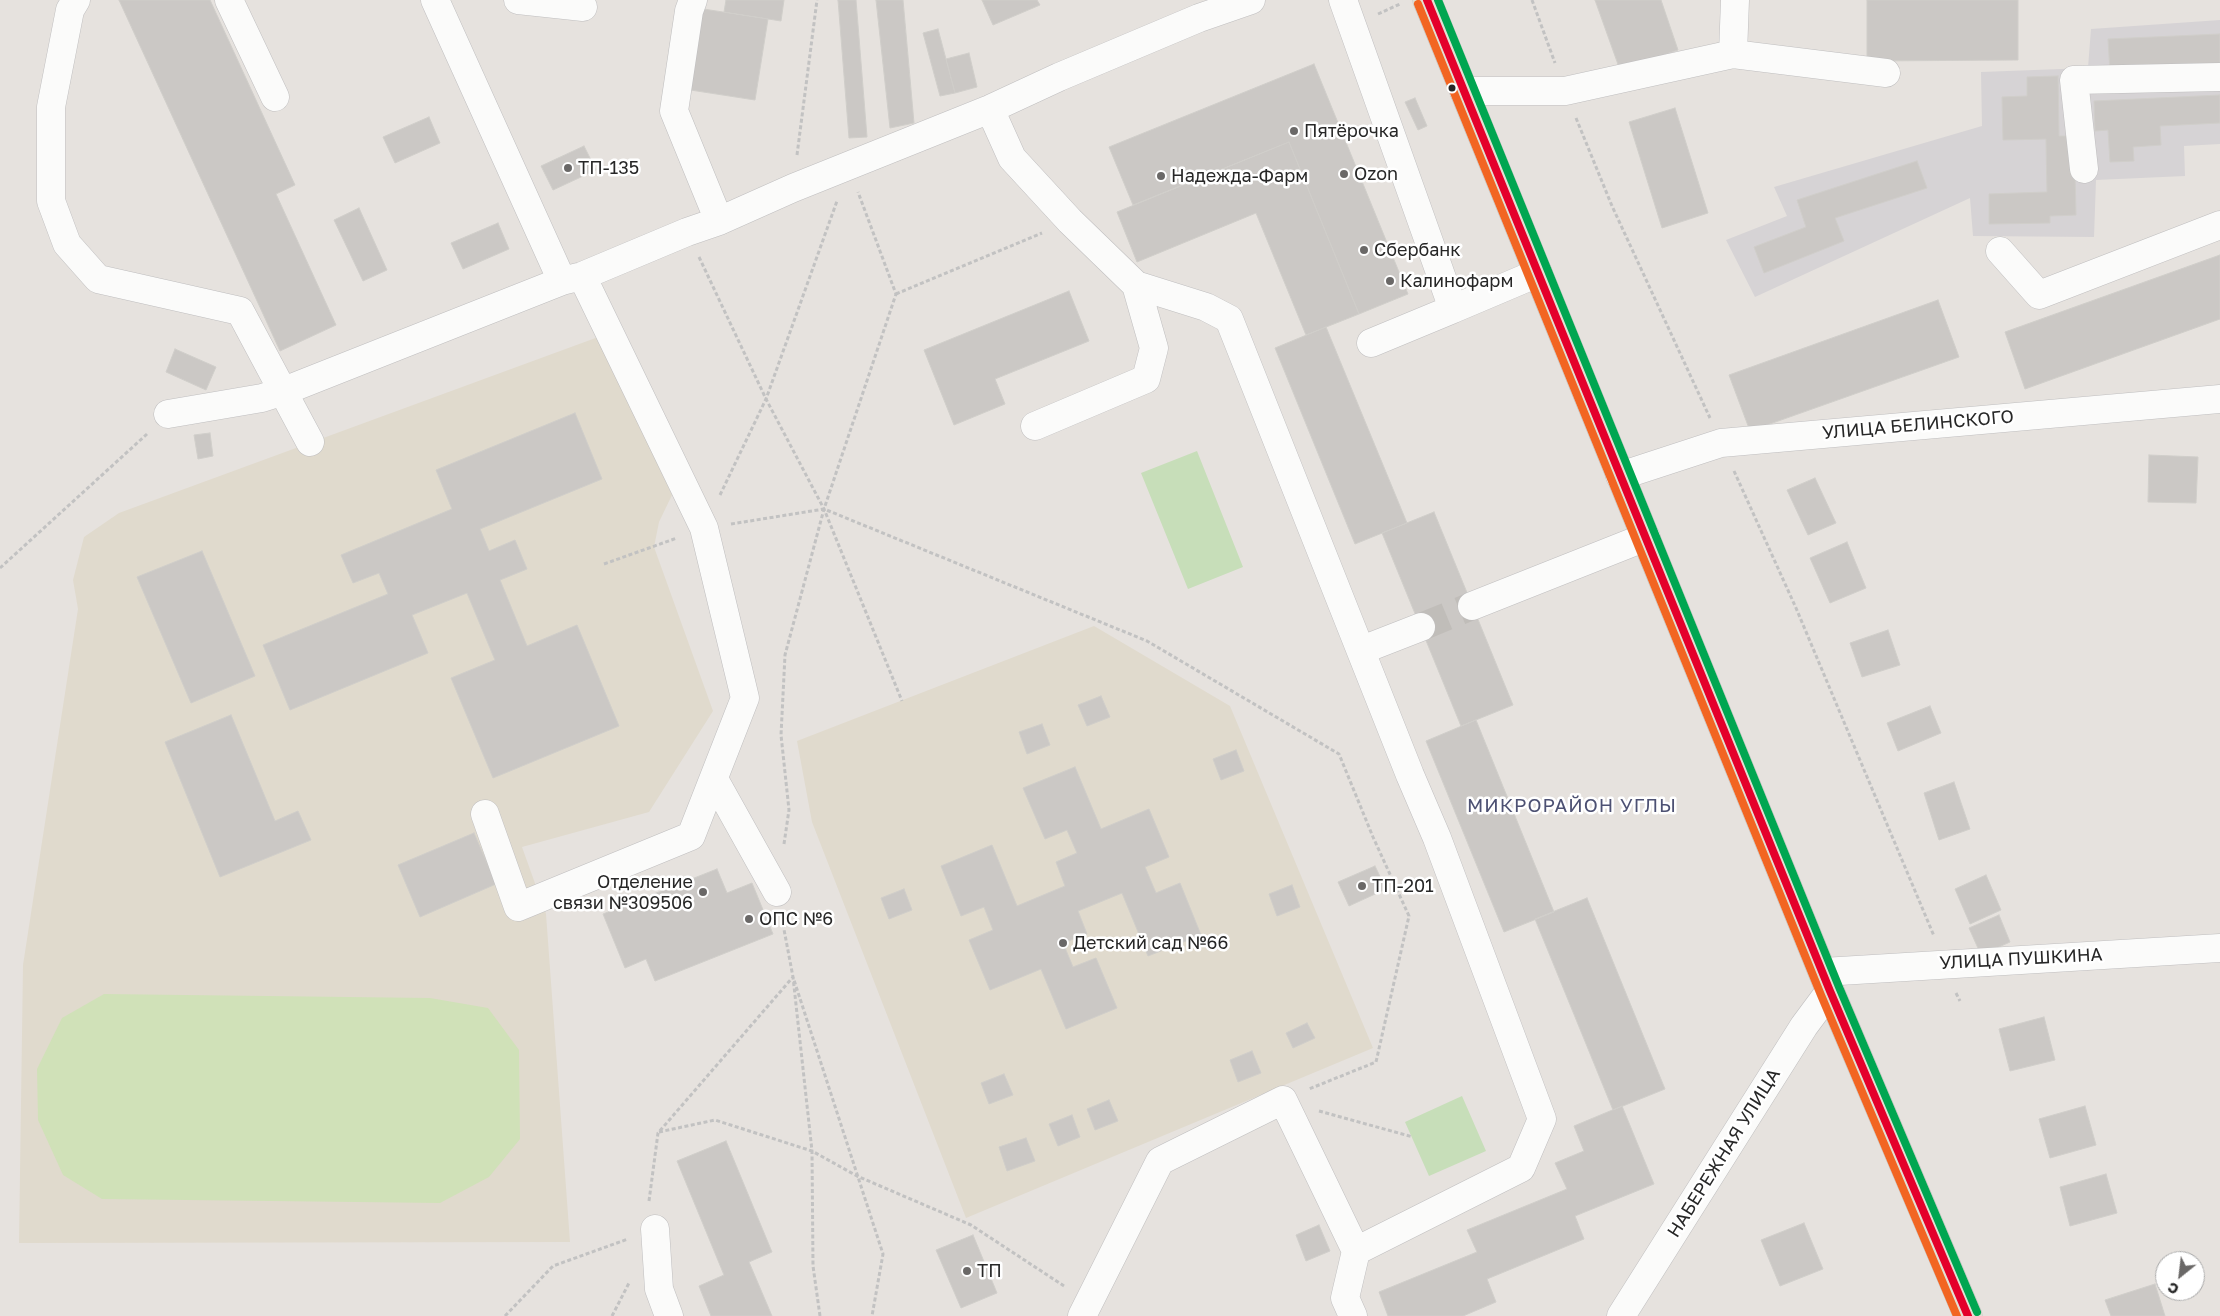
<!DOCTYPE html>
<meta charset="utf-8">
<style>
body{margin:0}
#map{position:relative;width:2220px;height:1316px;overflow:hidden;background:#e6e2de;font-family:"Golos Text",sans-serif}
canvas{display:block}
.north{position:absolute;left:2155px;top:1251px;width:50px;height:50px;box-sizing:border-box;background:#fff;border:1px solid #a9a9a9;border-radius:50%;rotate:209deg;font-size:14px;font-weight:700;line-height:20px;text-align:center;color:#272727}
.north::after{content:'';display:block;margin:auto;width:18px;height:22px;background:#6a6867;clip-path:polygon(50% 0,100% 100%,50% 72%,0 100%)}
</style>
<div id="map">
<canvas width="2220" height="1316"></canvas>
<div class="north">С</div>
</div>
<script>
const c = document.querySelector('canvas').getContext('2d');
c.lineJoin = 'round';
function fillPath(path, color) {
  c.fillStyle = color;
  c.fill(path, 'evenodd');
}
function toPath(rows) {
  const path = new Path2D();
  for (const r of rows) {
    path.moveTo(r[0], r[1]);
    for (let i = 2; i < r.length; i += 2) path.lineTo(r[i], r[i + 1]);
  }
  return path;
}
function stroke(path, color, width, dash) {
  c.strokeStyle = color;
  c.lineWidth = width;
  c.lineCap = dash ? 'butt' : 'round';
  c.setLineDash(dash || []);
  c.stroke(path);
}
function drawText(font, color, halo, rows, align = 'center') {
  c.font = font + ' "Golos Text",sans-serif';
  c.lineWidth = 5;
  c.setLineDash([]);
  c.textBaseline = 'middle';
  c.strokeStyle = halo;
  c.fillStyle = color;
  for (const [text, x, y, turn = 0] of rows) {
    c.save();
    c.translate(x, y);
    c.rotate((+turn || 0) * Math.PI / 180);
    c.textAlign = isNaN(turn) ? turn : align;
    if (halo) c.strokeText(text, 0, 0);
    c.fillText(text, 0, 0);
    c.restore();
  }
}
fillPath(toPath([
 [2220,20,2220,144,2184,146,2185,176,2096,180,2094,237,1973,236,1970,198,1755,297,1726,240,1787,216,1774,187,1982,126,1981,72,2088,68,2091,29]
]), '#d6d3d5');
fillPath(toPath([
 [601,336,672,495,659,522,654,547,713,711,649,812,522,847,546,914,570,1242,19,1243,23,965,78,609,73,580,84,537,119,513],
 [1094,626,1230,706,1373,1048,966,1218,812,822,797,741]
]), '#e0dacd');
fillPath(toPath([
 [1197,451,1243,567,1188,589,1141,473],
 [1462,1096,1486,1151,1429,1176,1405,1122]
]), '#c7deb9');
fillPath(toPath([
 [104,994,430,998,488,1008,519,1050,520,1139,489,1177,440,1203,102,1199,63,1175,38,1120,37,1069,62,1018]
]), '#d0e1b8');
const building = toPath([
 [119,0,210,0,295,185,276,194,336,325,280,351,119,0],
 [726,0,784,0,781,21,724,12,726,0],
 [838,0,856,0,867,137,849,138,838,0],
 [876,0,903,0,914,123,890,128,876,0],
 [982,0,1037,0,1040,5,993,25,982,0],
 [1595,0,1661,0,1678,50,1620,70,1595,0],
 [1867,0,2018,0,2018,60,1867,61,1867,0],
 [697,8,768,19,755,100,684,89,697,8],
 [938,29,955,93,940,96,923,33,938,29],
 [2220,34,2220,66,2110,71,2108,39,2220,34],
 [969,53,977,87,955,93,946,59,969,53],
 [1314,64,1408,294,1359,314,1289,142,1133,205,1109,147,1314,64],
 [2058,76,2059,136,2074,136,2076,215,2050,216,2050,223,1989,224,1989,194,2047,192,2046,139,2003,140,2002,97,2027,96,2027,77,2058,76],
 [2220,95,2220,123,2160,126,2161,145,2133,147,2134,161,2110,162,2108,130,2095,131,2094,101,2220,95],
 [1415,98,1427,126,1418,130,1405,102,1415,98],
 [1675,108,1708,213,1662,228,1629,122,1675,108],
 [429,117,440,143,395,163,383,137,429,117],
 [1289,142,1359,314,1306,335,1256,213,1137,262,1117,212,1289,142],
 [584,146,596,170,553,190,541,166,584,146],
 [1917,161,1927,188,1835,218,1844,241,1764,273,1754,247,1806,227,1797,200,1917,161],
 [359,208,387,270,363,281,334,220,359,208],
 [498,223,509,249,463,269,451,243,498,223],
 [2220,255,2220,319,2025,389,2005,332,2220,255],
 [1069,291,1089,341,995,379,1005,404,954,425,924,350,1069,291],
 [1938,300,1959,357,1750,431,1729,375,1938,300],
 [1326,327,1407,523,1355,544,1275,348,1326,327],
 [175,349,216,367,206,390,166,372,175,349],
 [575,413,602,479,480,529,489,551,515,540,527,569,500,580,527,646,577,625,619,726,493,778,451,678,495,660,467,593,412,615,428,653,290,710,263,645,388,594,379,573,353,583,341,555,452,509,436,470,575,413],
 [210,433,213,456,198,459,194,435,210,433],
 [2149,455,2198,457,2196,503,2148,502,2149,455],
 [1815,478,1836,523,1808,535,1787,490,1815,478],
 [1434,512,1513,705,1461,726,1382,533,1434,512],
 [1847,542,1866,588,1830,603,1810,558,1847,542],
 [202,551,255,676,191,703,137,577,202,551],
 [1888,630,1900,665,1862,677,1850,643,1888,630],
 [1101,696,1110,717,1087,726,1078,705,1101,696],
 [1930,706,1941,733,1898,751,1887,723,1930,706],
 [231,715,275,821,298,811,311,840,220,877,165,742,231,715],
 [1476,720,1554,912,1504,932,1426,741,1476,720],
 [1042,724,1050,745,1027,754,1019,732,1042,724],
 [1236,750,1244,771,1221,780,1213,759,1236,750],
 [1075,767,1101,829,1149,809,1169,857,1145,867,1156,893,1180,883,1201,935,1148,956,1122,893,1078,911,1087,934,1063,943,1073,967,1096,958,1117,1008,1066,1029,1041,969,990,990,969,940,993,930,984,907,961,916,941,866,992,845,1017,906,1065,886,1056,862,1077,853,1067,830,1045,839,1023,788,1075,767],
 [1954,782,1970,829,1939,840,1924,793,1954,782],
 [474,833,496,884,420,917,398,865,474,833],
 [1375,866,1386,889,1349,906,1338,882,1375,866],
 [717,869,727,893,752,883,773,934,655,981,646,959,625,968,603,914,717,869],
 [1986,875,2001,910,1970,924,1955,889,1986,875],
 [1292,885,1300,907,1277,916,1269,894,1292,885],
 [904,889,912,910,889,919,881,898,904,889],
 [1587,898,1665,1089,1613,1110,1535,919,1587,898],
 [1999,915,2010,942,1981,955,1969,928,1999,915],
 [2044,1017,2055,1060,2010,1071,1999,1029,2044,1017],
 [1307,1023,1315,1038,1293,1048,1286,1033,1307,1023],
 [1252,1051,1261,1073,1238,1082,1230,1060,1252,1051],
 [1004,1074,1013,1095,989,1104,981,1083,1004,1074],
 [1109,1100,1118,1121,1095,1130,1087,1109,1109,1100],
 [1622,1106,1654,1184,1575,1216,1584,1239,1487,1279,1496,1302,1463,1316,1388,1316,1379,1292,1477,1252,1467,1230,1567,1189,1555,1163,1584,1151,1574,1126,1622,1106],
 [2085,1106,2096,1145,2050,1158,2039,1119,2085,1106],
 [1072,1115,1080,1137,1058,1146,1049,1124,1072,1115],
 [1026,1138,1035,1161,1007,1171,999,1147,1026,1138],
 [726,1141,772,1252,749,1262,772,1316,711,1316,699,1286,724,1275,677,1161,726,1141],
 [2106,1174,2117,1213,2070,1226,2060,1187,2106,1174],
 [1804,1223,1823,1269,1780,1286,1761,1240,1804,1223],
 [1319,1225,1330,1251,1306,1261,1296,1235,1319,1225],
 [973,1235,997,1293,961,1308,936,1250,973,1235],
 [2155,1284,2165,1316,2111,1316,2105,1300,2155,1284]
]);
fillPath(building, '#cbc8c5');
stroke(building, '#d0ceca', 1);
stroke(toPath([
 [1421,627,1472,606]
]), '#c0bdb9', 28, [28, 14]);
const minor = toPath([
 [76,0,70,10,51,107,51,201,67,244,98,279,240,311,310,442],
 [229,0,275,97],
 [435,0,562,281],
 [518,0,583,7],
 [693,0,689,11,674,111,719,221],
 [1343,0,1453,309,1538,273],
 [1733,54,1735,0],
 [1464,91,1565,91,1733,54,1886,73],
 [990,109,1012,158,1070,221,1136,285,1206,307,1229,319,1410,775,1437,838,1542,1119,1521,1168,1356,1251,1283,1100,1160,1161,1082,1316],
 [2084,169,2074,80,2220,77],
 [2000,251,2039,295,2220,225],
 [1371,343,1453,309],
 [168,414,262,398,284,391,562,281,582,276,687,232,719,221,793,188,990,109,1059,77,1199,18,1251,0],
 [1035,426,1146,379,1154,348,1136,285],
 [1620,476,1721,443,2220,399],
 [1472,606,1646,537],
 [1362,650,1421,627],
 [714,779,777,892],
 [485,814,518,907,691,836,745,698,704,528,582,276],
 [1823,972,2220,948],
 [655,1229,659,1289,669,1316],
 [1353,1316,1345,1298,1356,1251],
 [1621,1316,1804,1026,1830,991]
]);
const major = toPath([
 [1427,0,1830,991,1968,1316]
]);
stroke(minor, '#bfbebf', 29);
stroke(major, '#c3c1c0', 29);
stroke(toPath([
 [1532,0,1555,63],
 [1378,14,1400,4],
 [1576,118,1612,206,1710,418],
 [797,155,817,0],
 [699,257,766,399,824,509,902,701],
 [896,294,1042,233],
 [1734,471,1796,608,1934,936],
 [720,495,766,399,837,201],
 [731,524,824,509,1147,641,1339,754,1373,837,1409,916,1376,1062,1309,1089],
 [604,564,677,538],
 [0,568,147,434],
 [784,844,789,810,781,735,785,655,824,509,896,294,858,192],
 [1956,993,1960,1001],
 [1319,1111,1413,1137],
 [659,1132,715,1120,812,1151,857,1176,971,1225,1064,1286],
 [649,1201,658,1133,793,977,782,919],
 [505,1316,553,1266,628,1239],
 [612,1316,629,1283],
 [820,1316,813,1266,812,1151,793,977,883,1254,872,1316]
]), '#c2c2c2', 3, [4, 2.5]);
stroke(minor, '#fbfbfa', 28);
stroke(major, '#e3e0d4', 28);
stroke(toPath([
 [1427,0,1830,991,1968,1316]
]), '#e4002b', 8);
stroke(toPath([
 [1418,4,1821,995,1957,1316]
]), '#f26522', 8);
stroke(toPath([
 [1438,0,1839,987,1977,1312]
]), '#00a651', 8);
for (const [x, y, r, color] of [
 [1452,88,4.5,"#272727"],
 [1294,131,5,"#6a6867"],
 [568,168,5,"#6a6867"],
 [1344,174,5,"#6a6867"],
 [1161,176,5,"#6a6867"],
 [1364,250,5,"#6a6867"],
 [1390,281,5,"#6a6867"],
 [1362,886,5,"#6a6867"],
 [703,892,5,"#6a6867"],
 [749,919,5,"#6a6867"],
 [1063,943,5,"#6a6867"],
 [967,1271,5,"#6a6867"]
]) {
  const dot = new Path2D();
  dot.arc(x, y, r, 0, 2 * Math.PI);
  c.fillStyle = color;
  c.fill(dot);
  stroke(dot, '#fff', 2);
}
drawText('18px', '#272727', '#fff', [
 ["Пятёрочка",1304,131],
 ["ТП-135",578,168],
 ["Ozon",1354,174],
 ["Надежда-Фарм",1171,176],
 ["Сбербанк",1374,250],
 ["Калинофарм",1400,281],
 ["Отделение",693,882,"right"],
 ["связи №309506",693,903,"right"],
 ["ТП-201",1372,886],
 ["ОПС №6",759,919],
 ["Детский сад №66",1073,943],
 ["ТП",977,1271]
], 'left');
drawText('18px', '#272727', '#fff', [
 ["УЛИЦА БЕЛИНСКОГО",1918,425,-5],
 ["УЛИЦА ПУШКИНА",2021,959,-3],
 ["НАБЕРЕЖНАЯ УЛИЦА",1724,1153,-58]
]);
c.letterSpacing = '1px';
drawText('19px', '#4d5173', '#fff', [
 ["МИКРОРАЙОН УГЛЫ",1572,806]
]);
c.letterSpacing = '0px';
</script>
